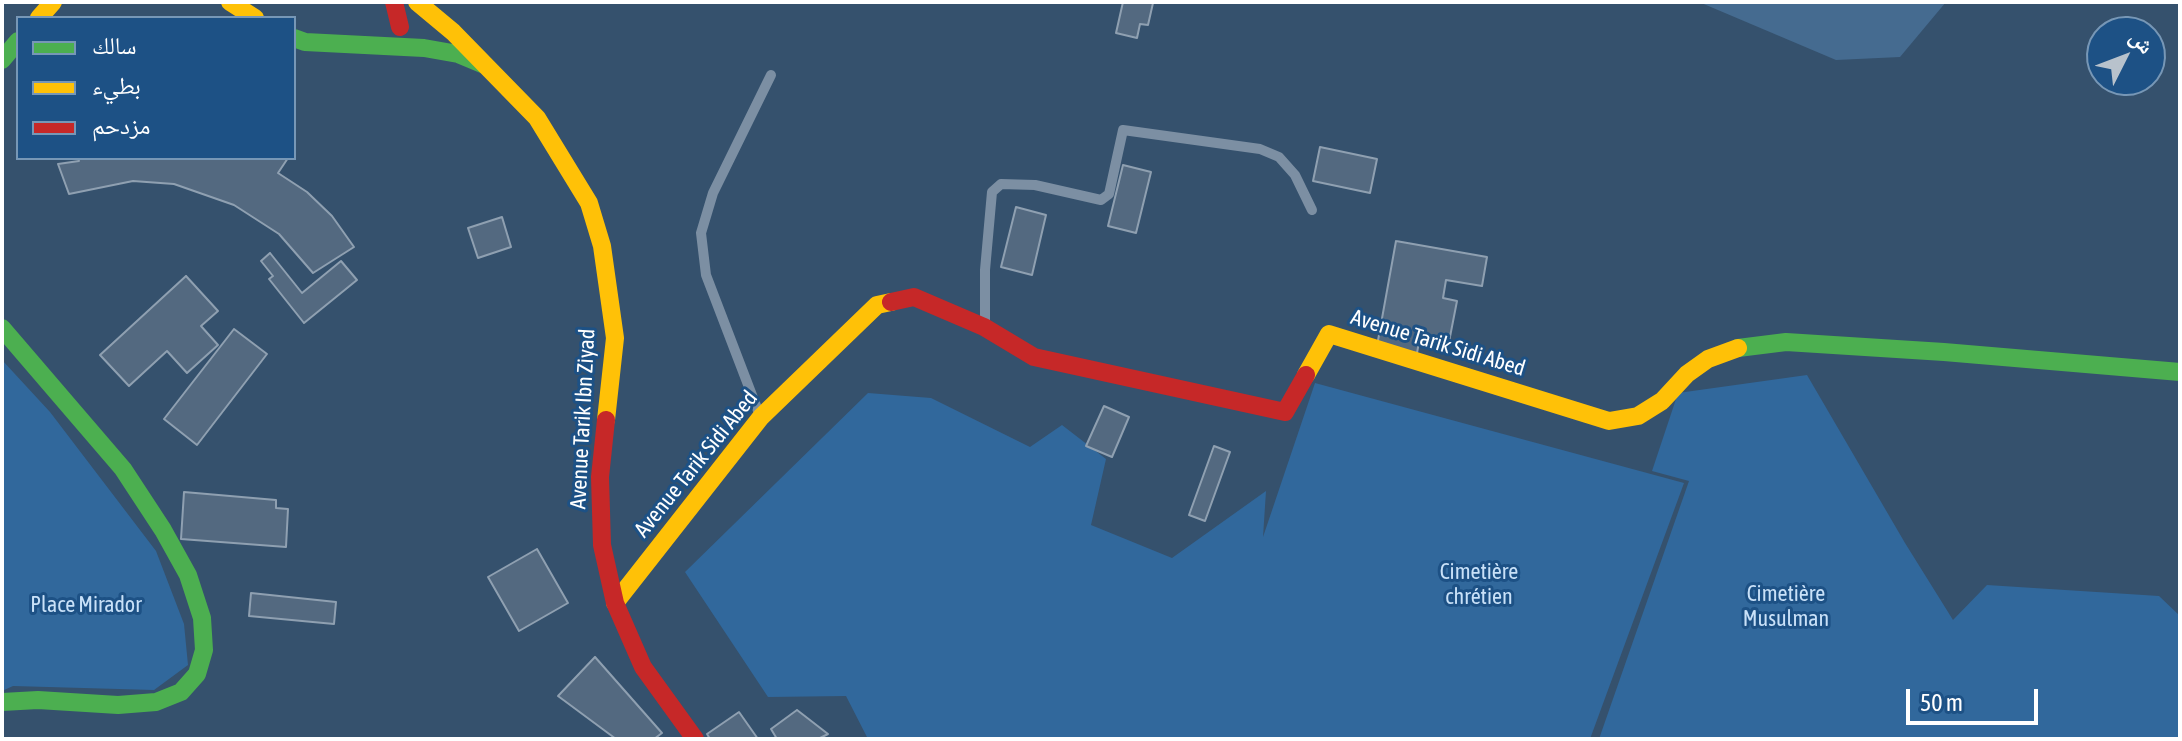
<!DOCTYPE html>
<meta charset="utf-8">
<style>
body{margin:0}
#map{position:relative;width:2182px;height:741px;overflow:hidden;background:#35516d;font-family:"Asap Condensed","Noto Naskh Arabic",sans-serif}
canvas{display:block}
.frame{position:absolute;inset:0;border:4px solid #fff;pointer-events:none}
.legend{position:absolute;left:16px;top:16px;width:280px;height:144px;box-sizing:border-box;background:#1d5185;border:2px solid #7797b6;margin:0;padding:10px 14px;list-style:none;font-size:24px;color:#fff}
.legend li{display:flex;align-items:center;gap:16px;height:40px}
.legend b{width:40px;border:2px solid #7797b6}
.north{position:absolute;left:2086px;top:16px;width:80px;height:80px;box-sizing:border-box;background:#1d5185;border:2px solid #7797b6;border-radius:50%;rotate:48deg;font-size:22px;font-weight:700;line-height:32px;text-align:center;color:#fff}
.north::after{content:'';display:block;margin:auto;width:28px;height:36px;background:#b8c2cc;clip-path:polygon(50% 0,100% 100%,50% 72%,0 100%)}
.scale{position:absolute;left:1906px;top:689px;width:132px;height:36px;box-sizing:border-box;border:4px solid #fff;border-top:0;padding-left:10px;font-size:24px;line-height:28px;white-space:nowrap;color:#fff;-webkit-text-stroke:6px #1d5185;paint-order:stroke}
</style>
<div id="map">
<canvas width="2182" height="741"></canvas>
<div class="frame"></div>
<ul class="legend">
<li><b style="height:10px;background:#4caf50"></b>سالك</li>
<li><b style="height:10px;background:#ffc107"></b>بطيء</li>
<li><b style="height:10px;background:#c62828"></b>مزدحم</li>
</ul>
<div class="north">ش</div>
<div class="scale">50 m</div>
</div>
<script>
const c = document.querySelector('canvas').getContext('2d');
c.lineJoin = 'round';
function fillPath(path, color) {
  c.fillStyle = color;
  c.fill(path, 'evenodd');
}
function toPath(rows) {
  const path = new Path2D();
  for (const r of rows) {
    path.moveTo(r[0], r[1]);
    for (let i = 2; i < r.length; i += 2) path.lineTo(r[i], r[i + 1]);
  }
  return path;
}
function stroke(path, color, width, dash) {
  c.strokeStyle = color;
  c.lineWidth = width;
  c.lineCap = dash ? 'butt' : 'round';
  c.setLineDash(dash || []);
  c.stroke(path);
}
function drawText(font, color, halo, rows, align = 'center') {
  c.font = font + ' "Asap Condensed",sans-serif';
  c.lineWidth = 6;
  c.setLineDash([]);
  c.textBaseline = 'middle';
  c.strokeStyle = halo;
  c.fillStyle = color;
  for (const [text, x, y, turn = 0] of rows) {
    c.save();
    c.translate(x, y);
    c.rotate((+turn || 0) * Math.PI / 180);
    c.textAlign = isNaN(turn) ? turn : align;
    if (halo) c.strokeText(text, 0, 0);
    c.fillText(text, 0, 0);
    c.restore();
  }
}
fillPath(toPath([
 [2,360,50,412,156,551,184,624,188,665,154,690,13,686,2,691],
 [1807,375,1905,543,1953,620,1987,585,2159,596,2180,616,2180,739,1599,739,1689,481,1652,471,1678,393],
 [1315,383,1684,483,1590,739,868,739,846,696,768,697,685,572,868,393,931,398,1030,447,1062,425,1106,459,1091,525,1172,558,1266,491,1263,537]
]), '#31689c');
fillPath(toPath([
 [1699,2,1946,2,1900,57,1836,60]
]), '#456b90');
const building = toPath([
 [1123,2,1153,3,1148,25,1140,24,1137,38,1116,33,1123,2],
 [1320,147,1377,159,1370,193,1313,181,1320,147],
 [78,158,288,158,278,173,307,192,332,216,354,247,313,273,279,234,234,205,174,184,133,181,69,194,58,164,79,161,78,158],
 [1123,165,1151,172,1136,233,1108,226,1123,165],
 [1016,207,1046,215,1032,275,1001,267,1016,207],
 [502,217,511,247,478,258,468,228,502,217],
 [1396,241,1487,257,1482,286,1446,280,1443,298,1457,301,1448,347,1419,342,1417,353,1377,346,1396,241],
 [270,253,302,293,341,261,357,280,304,323,269,279,273,276,261,261,270,253],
 [186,276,218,311,201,326,218,345,187,373,167,351,129,386,100,355,186,276],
 [234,329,267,354,197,445,164,419,234,329],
 [1104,406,1129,417,1112,457,1086,446,1104,406],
 [1214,446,1230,452,1205,521,1189,515,1214,446],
 [184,492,276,500,276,508,288,509,286,547,181,539,184,492],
 [537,549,568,603,519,631,488,577,537,549],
 [251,593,336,602,334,624,249,616,251,593],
 [595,657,662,733,654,739,616,739,558,696,595,657],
 [797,710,828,734,818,739,777,739,771,729,797,710],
 [739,712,758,739,710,739,707,734,739,712]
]);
fillPath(building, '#536980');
stroke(building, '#8fa0b1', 2);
stroke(toPath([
 [985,325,985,270,992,192,1001,184,1035,185,1101,200,1109,194,1123,130,1260,149,1279,157,1295,175,1312,210],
 [760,416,706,275,701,233,713,193,771,75]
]), '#7c8fa3', 10);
stroke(toPath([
 [294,38,305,42,424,48,458,54,482,64],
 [2,60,18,41],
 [2,328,123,469,163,530,188,575,202,618,204,650,197,674,181,692,156,702,118,705,38,700,2,702],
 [1738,348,1786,342,1944,352,2180,372]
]), '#4caf50', 18);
stroke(toPath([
 [230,2,255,18],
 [417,2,453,32,537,118,589,203,602,246,615,338,606,420],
 [39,18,53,2],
 [1306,375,1329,334,1609,421,1638,416,1662,401,1687,374,1708,359,1738,348],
 [615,603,761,417,877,305,891,302]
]), '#ffc107', 18);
stroke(toPath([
 [394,2,400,27],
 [891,302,914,297,984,327,1034,357,1285,412,1306,375],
 [606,420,600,477,602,545,615,603,643,667,695,739]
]), '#c62828', 18);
drawText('22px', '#fff', '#1d5185', [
 ["Avenue Tarik Sidi Abed",1438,343,17],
 ["Avenue Tarik Ibn Ziyad",583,419,-87],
 ["Avenue Tarik Sidi Abed",696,464,-51]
]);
drawText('22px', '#c9e1f8', '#1d5185', [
 ["Cimetière",1479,572],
 ["chrétien",1479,597],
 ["Cimetière",1786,594],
 ["Musulman",1786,619],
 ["Place Mirador",86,605]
]);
</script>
